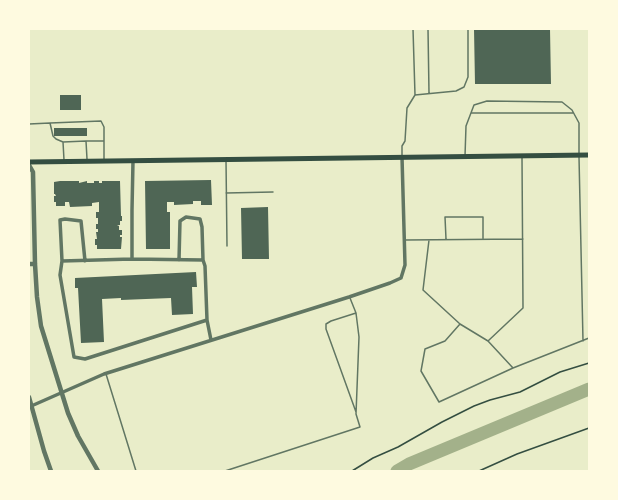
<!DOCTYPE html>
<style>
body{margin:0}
#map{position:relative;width:618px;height:500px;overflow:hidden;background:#e9edc9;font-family:Merriweather,serif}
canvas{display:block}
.frame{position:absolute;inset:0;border:30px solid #fefae0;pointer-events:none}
</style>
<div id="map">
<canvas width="618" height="500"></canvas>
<div class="frame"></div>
</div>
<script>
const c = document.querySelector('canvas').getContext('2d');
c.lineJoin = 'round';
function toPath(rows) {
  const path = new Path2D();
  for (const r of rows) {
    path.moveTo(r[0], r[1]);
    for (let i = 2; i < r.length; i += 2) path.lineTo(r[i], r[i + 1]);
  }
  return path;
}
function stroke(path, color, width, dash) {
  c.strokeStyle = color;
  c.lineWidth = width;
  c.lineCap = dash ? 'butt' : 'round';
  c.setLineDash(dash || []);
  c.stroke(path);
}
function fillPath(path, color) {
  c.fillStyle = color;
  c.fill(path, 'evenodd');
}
stroke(toPath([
 [397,471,409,464,589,389]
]), '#a3b18a', 13);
fillPath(toPath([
 [474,29,550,29,551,84,475,84],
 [60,95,81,95,81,110,60,110],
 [54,128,87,128,87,136,54,136],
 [211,180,212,205,201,205,201,201,193,201,193,204,174,205,174,202,167,202,167,212,170,212,170,249,146,249,145,181],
 [60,181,79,181,79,183,87,181,87,183,94,183,94,181,99,181,99,183,102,183,102,181,120,181,121,216,122,216,122,221,120,221,120,225,117,225,119,226,119,230,122,230,122,235,120,235,120,237,122,237,121,249,97,249,97,245,95,245,95,239,97,239,96,232,98,232,98,229,96,229,96,224,98,224,98,218,96,218,96,212,99,212,99,202,92,203,92,206,70,207,69,202,65,202,65,206,56,206,56,202,54,202,54,196,56,196,55,194,54,194,54,182],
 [268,207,269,259,242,259,241,208],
 [196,272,197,287,192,287,193,314,172,315,171,298,121,300,121,298,102,299,104,342,81,343,78,288,75,288,75,278]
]), '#4f6655');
stroke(toPath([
 [352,471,373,458,398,447,442,422,474,406,490,400,520,392,560,372,589,363],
 [479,471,517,454,589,428]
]), '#344e41', 1.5);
stroke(toPath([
 [428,29,429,93],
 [415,95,456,91,464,87,468,77,468,29],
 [471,113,573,113],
 [50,123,101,121,104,127,104,159],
 [29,124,50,123,53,136,56,139,63,142],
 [86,141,104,141],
 [402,156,402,146,405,141,407,108,415,95,413,29],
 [465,156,466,126,474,105,487,101,562,102,572,110,579,123,579,153],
 [579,157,583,341],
 [64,160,63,142,86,141,87,159],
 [226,160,227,246],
 [226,193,273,192],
 [446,239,445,217,483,217,483,238],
 [405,240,523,239],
 [429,240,423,290,460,324,488,341,513,368],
 [356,313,331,321,326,324,326,329,356,412],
 [460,324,445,341,425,349,421,371,439,402,513,368,589,338],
 [488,341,523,308,522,158],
 [106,374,136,471],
 [225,471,360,427,356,414,359,337,356,313,350,298]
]), '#617663', 1.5);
stroke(toPath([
 [133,161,132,210,132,259,62,261,60,275,74,357,85,359,207,320,211,340],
 [132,259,203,260,205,266,207,320],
 [179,260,180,221,186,217,200,219,202,227,203,260],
 [62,261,60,220,65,219,81,221,85,261],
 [29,407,104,374,349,297,390,283,401,278,405,265,402,157]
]), '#617663', 3.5);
stroke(toPath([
 [29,165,33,172,35,264,37,297,41,326,68,413,78,436,98,471],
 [29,264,35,264],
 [29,397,44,451,51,471]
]), '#617663', 4.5);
stroke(toPath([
 [29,162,589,155]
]), '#344e41', 5);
</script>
